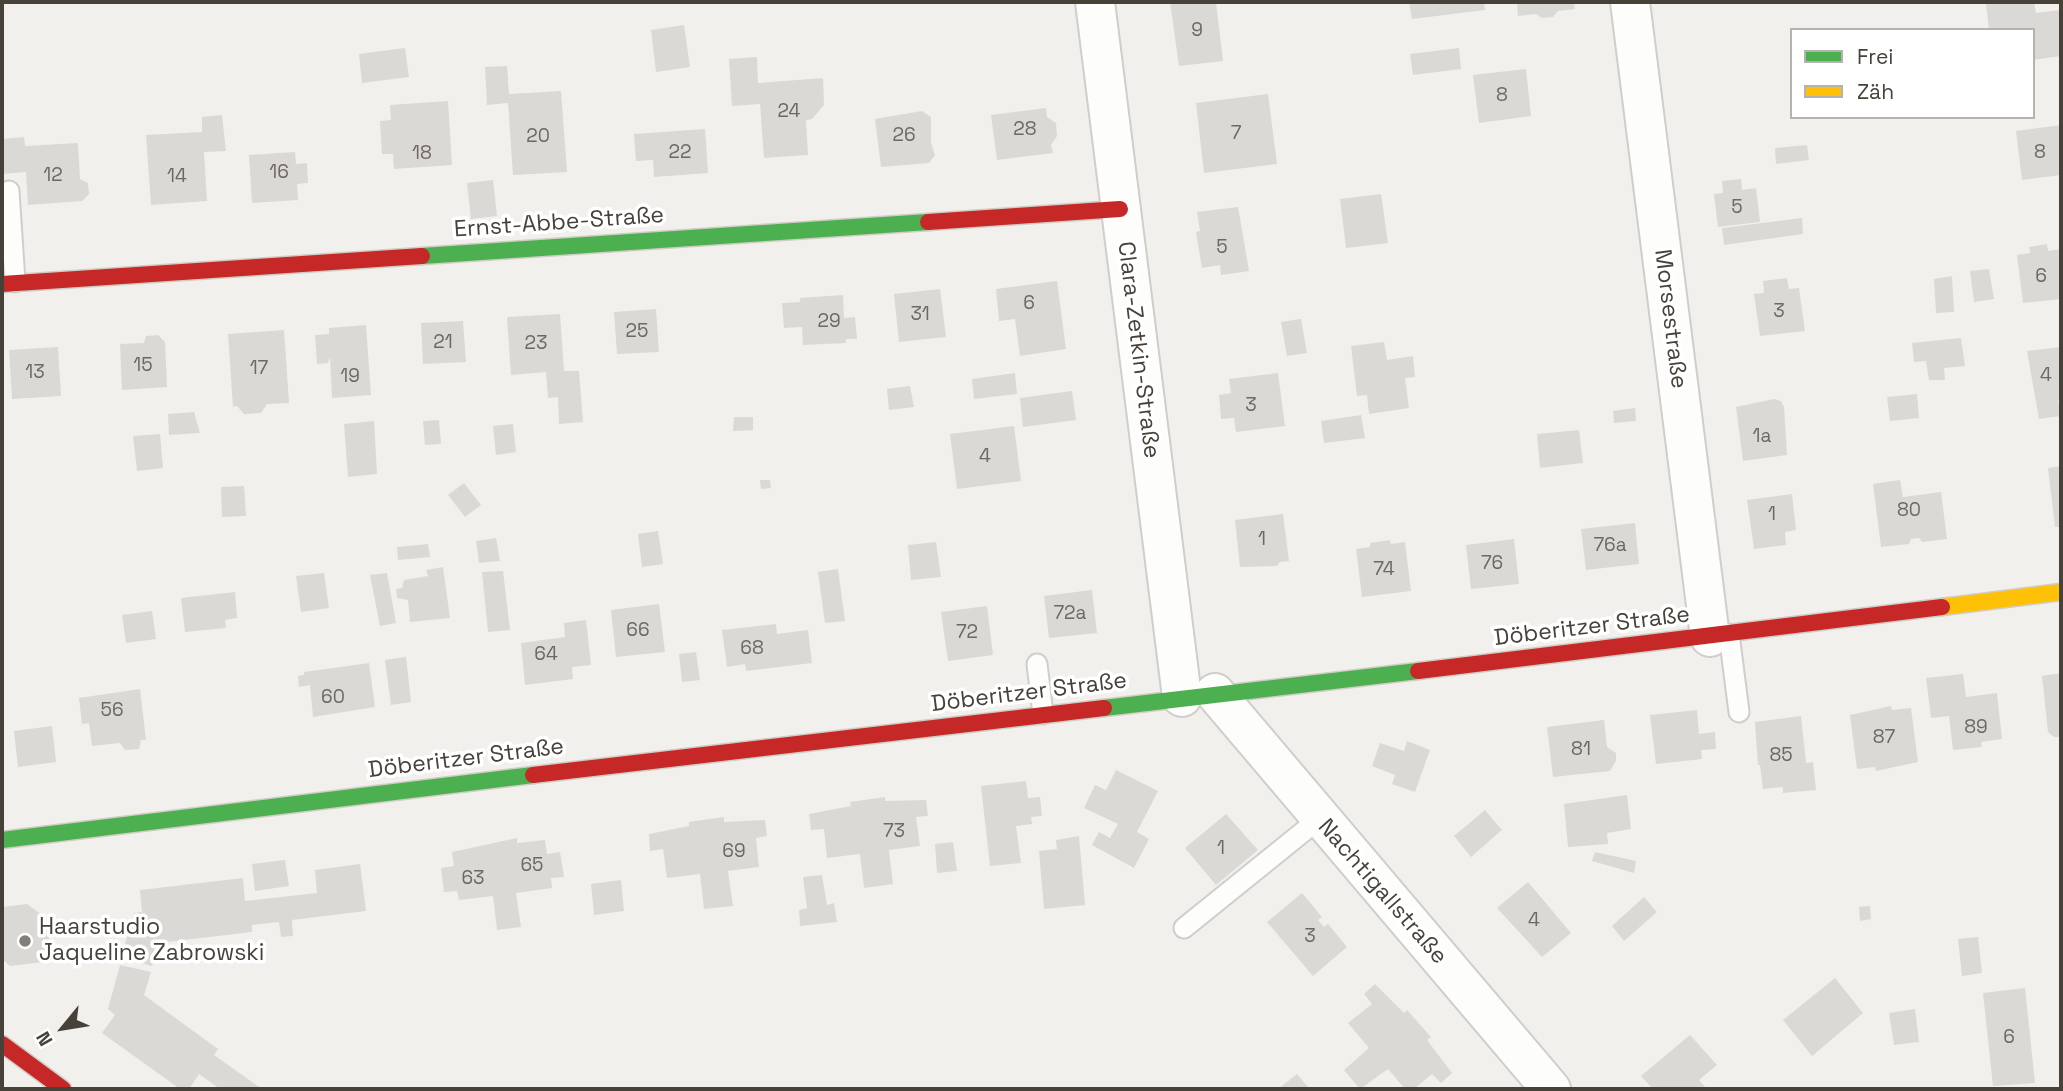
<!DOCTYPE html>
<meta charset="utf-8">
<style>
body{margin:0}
#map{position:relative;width:2063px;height:1091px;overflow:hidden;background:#f2f0ed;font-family:"Space Grotesk",sans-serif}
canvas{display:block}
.frame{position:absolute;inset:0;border:4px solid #474239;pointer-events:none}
.legend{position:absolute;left:1790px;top:28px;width:245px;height:91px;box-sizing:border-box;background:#fff;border:2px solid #b5b3b0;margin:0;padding:9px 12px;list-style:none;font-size:21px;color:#474239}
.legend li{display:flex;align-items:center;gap:14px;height:35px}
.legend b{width:35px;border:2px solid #b5b3b0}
.north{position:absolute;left:28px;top:993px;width:70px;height:70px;-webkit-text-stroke:5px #fff;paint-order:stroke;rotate:240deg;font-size:19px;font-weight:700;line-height:28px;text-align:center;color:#474239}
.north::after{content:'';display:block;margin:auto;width:24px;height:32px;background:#474239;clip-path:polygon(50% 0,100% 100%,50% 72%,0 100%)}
</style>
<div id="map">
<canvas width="2063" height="1091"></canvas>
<div class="frame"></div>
<ul class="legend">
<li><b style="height:9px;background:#4caf50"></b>Frei</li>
<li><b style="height:9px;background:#ffc107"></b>Zäh</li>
</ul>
<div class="north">N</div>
</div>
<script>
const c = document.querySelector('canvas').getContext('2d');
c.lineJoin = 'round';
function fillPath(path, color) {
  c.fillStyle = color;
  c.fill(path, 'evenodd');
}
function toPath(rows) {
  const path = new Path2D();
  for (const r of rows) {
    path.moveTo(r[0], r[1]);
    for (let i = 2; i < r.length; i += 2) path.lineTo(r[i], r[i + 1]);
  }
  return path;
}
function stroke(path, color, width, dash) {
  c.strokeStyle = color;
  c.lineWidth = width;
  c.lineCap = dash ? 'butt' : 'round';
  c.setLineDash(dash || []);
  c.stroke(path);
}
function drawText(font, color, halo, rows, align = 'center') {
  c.font = font + ' "Space Grotesk",sans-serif';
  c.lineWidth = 7;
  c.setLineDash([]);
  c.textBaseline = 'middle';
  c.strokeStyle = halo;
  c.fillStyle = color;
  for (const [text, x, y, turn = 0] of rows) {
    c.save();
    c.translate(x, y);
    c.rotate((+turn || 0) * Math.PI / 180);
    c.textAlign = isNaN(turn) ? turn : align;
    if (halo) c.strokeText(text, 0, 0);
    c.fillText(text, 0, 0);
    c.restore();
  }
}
fillPath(toPath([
 [1170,2,1216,2,1223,61,1179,66],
 [1484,2,1485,10,1412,19,1409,3],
 [1517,2,1574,2,1575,9,1558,11,1553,17,1542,18,1536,14,1518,16],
 [2001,2,2034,2,2036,13,2060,10,2061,56,2033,60,2033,30,1989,30,1986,4],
 [684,25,690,67,656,72,651,30],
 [405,48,409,77,362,83,359,54],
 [1459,48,1461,69,1413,75,1410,54],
 [757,57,758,83,823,78,824,105,812,119,806,120,808,155,764,158,760,104,732,106,729,59],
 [507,66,509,94,561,91,567,172,513,175,508,103,487,105,485,67],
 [1526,69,1531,116,1479,123,1473,75],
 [1268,94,1277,164,1204,173,1196,103],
 [448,101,452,165,394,169,393,154,382,154,380,121,391,120,390,105],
 [1046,108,1047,117,1056,123,1057,136,1051,145,1053,153,997,160,991,115],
 [922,111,931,117,931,143,935,155,929,163,881,167,875,119],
 [222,115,226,151,204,152,207,201,151,205,146,135,202,132,202,117],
 [2061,125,2061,175,2022,180,2016,131],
 [705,129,708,173,654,177,653,160,636,161,634,134],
 [24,137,25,146,78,143,80,179,88,183,89,194,82,201,28,205,26,172,2,174,2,139],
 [1807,145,1809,160,1776,164,1775,148],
 [295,152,296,164,307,163,308,183,297,184,298,200,252,203,249,155],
 [1741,179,1742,190,1756,188,1760,222,1718,227,1714,194,1723,193,1722,181],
 [493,180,497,216,471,219,467,183],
 [1381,194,1388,243,1346,248,1340,199],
 [1238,207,1249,271,1221,275,1220,265,1202,268,1196,232,1200,231,1197,212],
 [1802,218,1803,234,1724,245,1722,228],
 [2047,244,2048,251,2061,249,2061,299,2023,303,2017,255,2030,253,2029,247],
 [1989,269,1994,299,1974,302,1970,271],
 [1952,276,1954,312,1936,313,1934,279],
 [1787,278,1789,289,1799,288,1805,331,1760,336,1754,294,1764,293,1763,281],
 [1057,281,1066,349,1020,356,1015,319,999,321,996,289],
 [940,289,946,337,899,342,894,294],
 [843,295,844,318,855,317,857,339,846,339,846,343,803,345,802,327,784,328,782,303,800,302,800,298],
 [656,309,659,352,617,354,614,312],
 [560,314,564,371,579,371,583,422,559,424,558,397,548,398,546,372,511,375,507,317],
 [1301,319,1307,353,1287,356,1281,322],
 [463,321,466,362,423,364,421,323],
 [366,325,371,395,332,398,330,357,328,363,317,364,315,335,329,334,329,328],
 [284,330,289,403,267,404,261,413,244,414,237,406,233,407,228,334],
 [158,335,165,342,167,387,122,390,120,344,144,343,146,336],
 [1961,338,1965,366,1944,368,1945,380,1929,380,1926,361,1914,362,1912,343],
 [1384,342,1387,360,1413,356,1415,377,1405,378,1409,408,1369,414,1367,395,1357,396,1351,346],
 [58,347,61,396,12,399,9,350],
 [2061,347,2061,400,2058,400,2061,416,2039,419,2027,351],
 [1015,373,1017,394,974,399,972,379],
 [1278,373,1285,426,1236,432,1234,418,1221,419,1219,395,1231,393,1229,379],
 [910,386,914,407,889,410,887,389],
 [1072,391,1076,420,1023,427,1020,398],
 [1917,394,1919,418,1890,421,1887,397],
 [1774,399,1781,401,1784,407,1787,455,1743,461,1736,407],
 [1635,408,1636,421,1614,423,1613,411],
 [194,412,200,433,169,435,168,414],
 [1361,415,1365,438,1324,443,1321,421],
 [734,417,753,417,753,430,733,431],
 [439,420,441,444,425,445,423,421],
 [374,421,377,474,348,477,344,424],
 [513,424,516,452,496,455,493,426],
 [1014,426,1021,481,957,489,950,434],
 [1579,430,1583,463,1540,468,1537,434],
 [160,434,163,468,137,471,133,436],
 [2061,466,2061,527,2055,527,2048,468],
 [760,480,770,480,771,488,761,489],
 [1900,480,1903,497,1941,492,1947,539,1922,542,1919,538,1911,539,1909,544,1881,547,1873,484],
 [464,483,481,505,465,517,448,495],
 [244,486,246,516,222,517,221,487],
 [1792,494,1796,530,1785,532,1786,545,1754,549,1747,500],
 [1283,514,1289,561,1280,562,1277,566,1240,567,1235,520],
 [1635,523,1639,564,1586,570,1581,529],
 [658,531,663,564,642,567,638,534],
 [496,538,500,561,479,563,476,541],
 [1514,539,1519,584,1471,589,1466,545],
 [1390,540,1391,544,1405,542,1411,591,1362,597,1356,549,1370,547,1370,543],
 [936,542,941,577,911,580,908,545],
 [428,544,430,557,398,560,397,547],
 [443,567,450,618,410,622,408,600,397,598,396,589,402,588,404,580,428,576,426,570],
 [838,569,845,621,825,623,818,572],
 [503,571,510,630,488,632,482,572],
 [324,573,329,608,301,612,296,576],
 [387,573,396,623,380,626,370,575],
 [1092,590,1097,633,1049,638,1044,596],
 [235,592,237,618,225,620,226,628,185,632,181,598],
 [659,604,665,652,616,657,611,610],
 [987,606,993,655,948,661,941,612],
 [152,611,156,639,126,643,122,615],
 [586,620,591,665,572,667,573,679,525,685,521,643,565,637,564,623],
 [776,624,777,634,808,630,812,663,746,671,745,664,727,667,722,630],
 [696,652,700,680,682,682,679,654],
 [406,657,411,702,391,705,385,660],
 [369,663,375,707,313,717,310,685,299,687,298,676,304,675,304,672],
 [2061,673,2061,737,2054,737,2048,732,2042,676],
 [1963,674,1966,697,1997,693,2002,739,1981,742,1982,747,1953,750,1949,716,1931,718,1926,678],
 [140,689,146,740,141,740,139,749,125,750,120,743,92,746,89,723,82,724,79,698],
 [1891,706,1892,710,1911,708,1918,762,1876,771,1875,767,1857,769,1850,715],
 [1697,710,1699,734,1715,732,1716,749,1701,750,1702,759,1656,764,1650,715],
 [1801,716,1806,763,1813,762,1816,790,1783,793,1783,787,1763,789,1760,765,1758,765,1755,722],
 [1604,720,1607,747,1616,753,1616,761,1610,771,1553,777,1547,727],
 [52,726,56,762,18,767,14,731],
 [1407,741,1430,750,1415,792,1392,784,1395,775,1372,766,1380,743,1404,751],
 [1116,770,1158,791,1137,832,1149,839,1134,868,1092,845,1099,832,1110,838,1118,824,1084,808,1095,785,1106,790],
 [1026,781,1028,798,1040,797,1042,816,1031,817,1032,824,1016,826,1021,863,990,866,981,786],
 [1627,795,1631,829,1607,833,1608,844,1568,847,1564,804],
 [885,797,885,801,926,800,928,816,916,817,920,846,889,850,893,884,864,888,860,854,827,858,824,829,811,830,809,814,851,806,850,802],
 [1485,810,1502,830,1471,857,1454,836],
 [1226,814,1258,850,1216,885,1185,848],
 [724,817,724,822,765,820,767,836,756,838,759,867,728,871,733,906,704,909,700,874,667,878,663,849,650,851,649,834,689,826,689,822],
 [1079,836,1085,905,1044,909,1039,851,1057,849,1056,840],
 [517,838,517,843,545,840,547,854,560,852,564,877,551,878,552,888,516,893,521,927,497,930,493,896,459,900,457,891,444,892,441,868,454,866,452,852],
 [953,842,957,871,937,873,935,844],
 [1595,852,1636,861,1634,873,1592,861],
 [285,860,289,886,255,891,252,864],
 [360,864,366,911,292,920,293,936,281,937,279,922,252,925,252,932,158,943,152,966,121,958,134,913,142,912,140,890,243,878,245,901,317,893,315,870],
 [822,875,827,905,834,903,837,922,800,926,799,910,807,908,803,877],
 [621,880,624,911,594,915,591,884],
 [1528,882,1571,933,1542,957,1497,908],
 [1302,893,1322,917,1318,920,1324,927,1328,924,1347,947,1313,976,1267,922],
 [1644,897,1657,912,1624,941,1612,926],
 [27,904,53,923,43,962,10,966,2,959,2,907],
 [1870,906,1871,919,1860,921,1859,907],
 [1978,937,1982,973,1962,976,1958,939],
 [120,965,151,972,144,995,218,1049,214,1055,262,1089,220,1089,199,1074,189,1089,180,1089,102,1033,115,1015,108,1009],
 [1835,978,1863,1013,1812,1056,1783,1020],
 [1375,984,1404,1013,1407,1010,1431,1037,1427,1040,1452,1073,1441,1083,1432,1074,1414,1089,1405,1089,1388,1069,1360,1089,1344,1070,1369,1048,1348,1023,1372,1004,1364,994],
 [2025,988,2035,1083,1993,1086,1983,993],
 [1915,1009,1919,1042,1894,1045,1889,1013],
 [1690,1035,1717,1065,1699,1080,1707,1089,1653,1089,1641,1076],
 [1297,1074,1308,1087,1305,1089,1278,1089]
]), '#dbd9d5');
const lane = toPath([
 [9,191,15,282],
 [1729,634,1739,712],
 [1037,664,1043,714],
 [1184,928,1319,819]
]);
const street = toPath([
 [1095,2,1182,697],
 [1630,2,1710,637],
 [1215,693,1551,1089]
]);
const fast = toPath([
 [422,256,928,222],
 [1104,708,1418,671],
 [2,840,533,775]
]);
const slow = toPath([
 [1942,607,2061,592]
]);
const jam = toPath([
 [928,222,1120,209],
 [2,284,422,256],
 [1418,671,1942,607],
 [533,775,1104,708],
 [2,1044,63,1089]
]);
stroke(lane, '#d0ceca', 23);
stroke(street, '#d0ceca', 42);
stroke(fast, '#d0cdc4', 19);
stroke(slow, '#d0cdc4', 19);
stroke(jam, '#d0cdc4', 19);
stroke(lane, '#fdfdfc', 19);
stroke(street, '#fdfdfc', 38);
stroke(fast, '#4caf50', 16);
stroke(slow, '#ffc107', 16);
stroke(jam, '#c62828', 16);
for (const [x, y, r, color] of [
 [25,941,7,"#837f78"]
]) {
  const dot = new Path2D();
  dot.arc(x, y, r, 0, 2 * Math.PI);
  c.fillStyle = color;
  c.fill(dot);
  stroke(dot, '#fff', 2.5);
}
drawText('19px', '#6d6861', null, [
 ["9",1197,31],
 ["8",1502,96],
 ["24",789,112],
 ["28",1025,130],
 ["7",1236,134],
 ["26",904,136],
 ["20",538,137],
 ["22",680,153],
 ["8",2040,153],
 ["18",422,154],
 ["16",279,173],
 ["12",53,176],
 ["14",177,177],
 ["5",1737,208],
 ["5",1222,248],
 ["6",2041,277],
 ["6",1029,304],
 ["3",1779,312],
 ["31",920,315],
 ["29",829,322],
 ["25",637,332],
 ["21",443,343],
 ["23",536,344],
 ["15",143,366],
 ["17",259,369],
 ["13",35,373],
 ["4",2046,376],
 ["19",350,377],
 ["3",1251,406],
 ["1a",1762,437],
 ["4",985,457],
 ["80",1909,511],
 ["1",1772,515],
 ["1",1262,540],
 ["76a",1610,546],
 ["76",1492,564],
 ["74",1384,570],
 ["72a",1070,614],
 ["66",638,631],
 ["72",967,633],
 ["68",752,649],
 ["64",546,655],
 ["60",333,698],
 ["56",112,711],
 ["89",1976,728],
 ["87",1884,738],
 ["81",1581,750],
 ["85",1781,756],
 ["73",894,832],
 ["1",1221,849],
 ["69",734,852],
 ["65",532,866],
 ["63",473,879],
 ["4",1534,921],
 ["3",1310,937],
 ["6",2009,1038]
]);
drawText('23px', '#474239', '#fff', [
 ["Ernst-Abbe-Straße",559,223,-4],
 ["Morsestraße",1670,319,83],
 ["Clara-Zetkin-Straße",1138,350,83],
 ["Döberitzer Straße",1592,627,-7],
 ["Döberitzer Straße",1029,693,-7],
 ["Döberitzer Straße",466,759,-7],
 ["Nachtigallstraße",1382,892,49]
]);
drawText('23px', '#474239', '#fff', [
 ["Haarstudio",39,928],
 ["Jaqueline Zabrowski",39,954]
], 'left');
</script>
